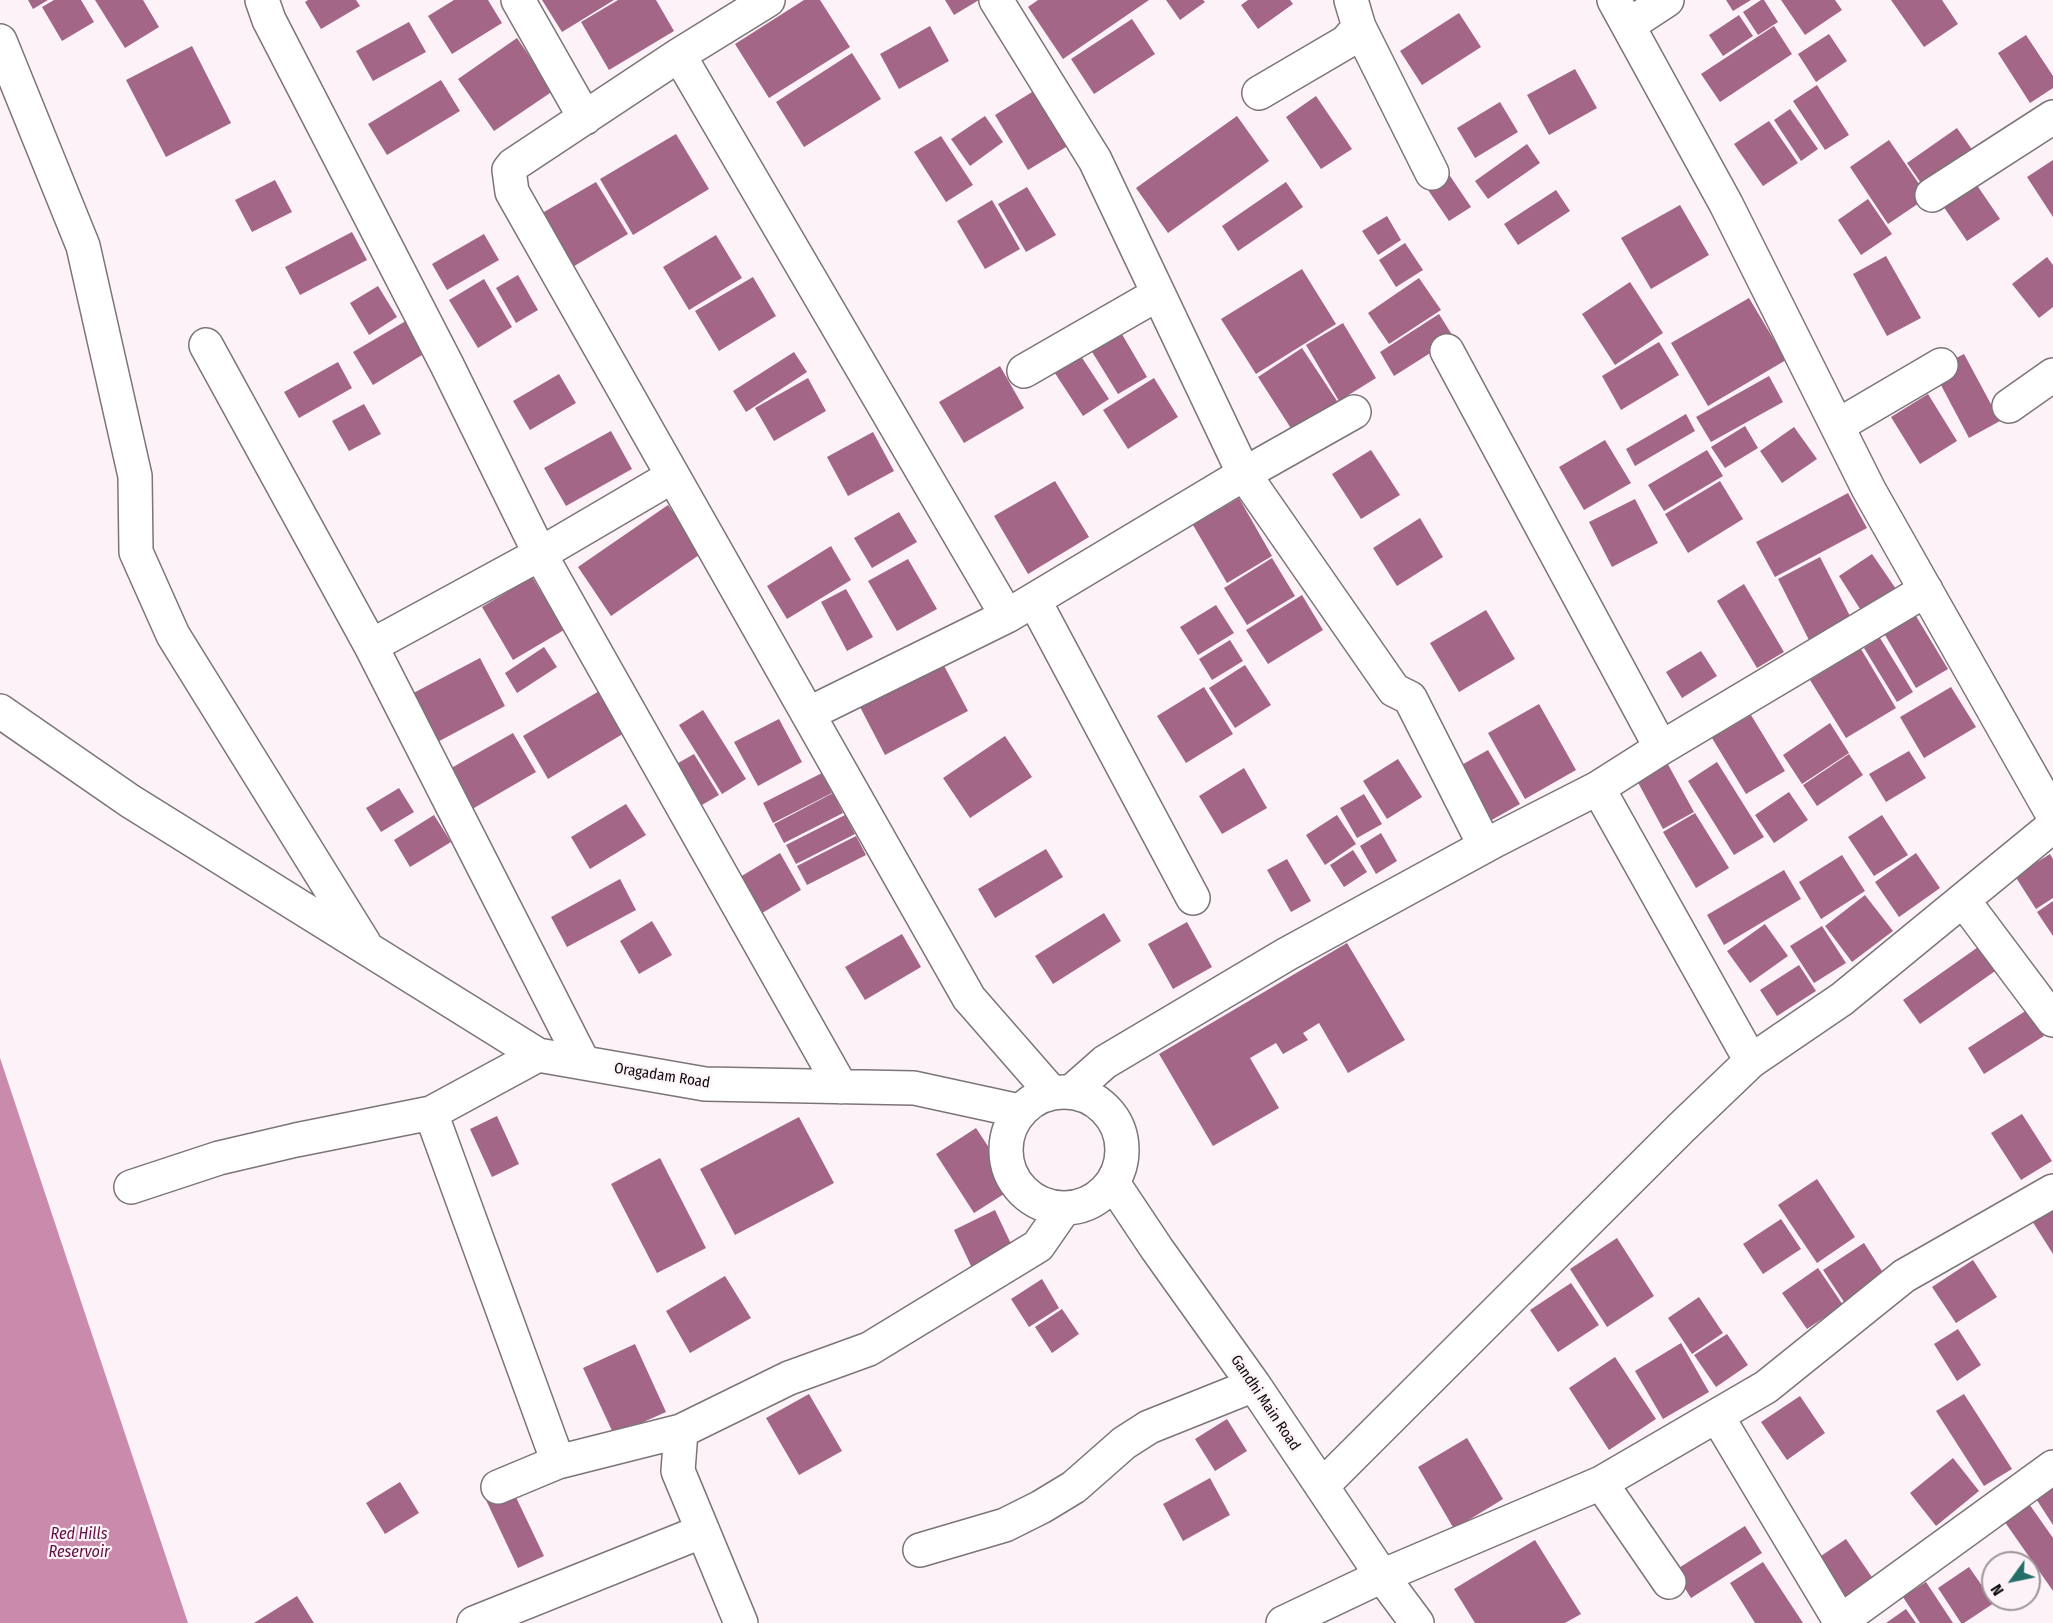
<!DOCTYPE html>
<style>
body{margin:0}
#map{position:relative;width:2053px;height:1623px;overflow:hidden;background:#fcf2f7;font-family:"Fira Sans Condensed",sans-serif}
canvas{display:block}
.north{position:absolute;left:1981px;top:1551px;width:60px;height:60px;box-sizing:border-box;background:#fcf2f7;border:2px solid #9d9699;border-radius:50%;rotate:237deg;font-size:16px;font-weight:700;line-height:24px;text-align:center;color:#0e0b0d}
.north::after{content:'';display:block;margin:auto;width:21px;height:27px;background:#236e69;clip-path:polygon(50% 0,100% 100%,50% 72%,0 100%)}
</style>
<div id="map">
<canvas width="2053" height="1623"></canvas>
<div class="north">N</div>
</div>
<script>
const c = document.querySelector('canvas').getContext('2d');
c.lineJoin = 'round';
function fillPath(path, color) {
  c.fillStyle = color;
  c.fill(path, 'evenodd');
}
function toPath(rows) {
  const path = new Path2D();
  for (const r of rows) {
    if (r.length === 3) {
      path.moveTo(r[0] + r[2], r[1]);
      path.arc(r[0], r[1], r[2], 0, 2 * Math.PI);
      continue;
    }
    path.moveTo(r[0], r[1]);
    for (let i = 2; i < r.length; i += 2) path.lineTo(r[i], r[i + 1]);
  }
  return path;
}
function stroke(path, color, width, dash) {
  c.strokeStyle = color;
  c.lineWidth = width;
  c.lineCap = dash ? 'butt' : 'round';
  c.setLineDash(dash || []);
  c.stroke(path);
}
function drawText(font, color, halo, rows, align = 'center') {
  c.font = font + ' "Fira Sans Condensed",sans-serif';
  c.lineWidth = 4.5;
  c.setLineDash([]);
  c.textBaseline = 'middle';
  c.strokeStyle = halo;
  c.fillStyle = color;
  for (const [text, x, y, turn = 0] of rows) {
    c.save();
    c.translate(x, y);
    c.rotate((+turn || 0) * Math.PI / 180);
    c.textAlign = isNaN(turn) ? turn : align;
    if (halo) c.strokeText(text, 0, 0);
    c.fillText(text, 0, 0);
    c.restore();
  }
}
fillPath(toPath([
 [0,1058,188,1623,0,1623]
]), '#ca8aac');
fillPath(toPath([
 [28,0,48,0,33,9],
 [54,0,81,0,94,22,62,41,42,7],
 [95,0,143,0,159,27,125,48],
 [308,0,356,0,360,6,321,29,305,2],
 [454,0,488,0,502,23,452,54,428,16],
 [542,0,614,0,562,32],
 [618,0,656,0,674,31,609,70,581,22],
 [804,0,820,0,850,47,769,98,735,44],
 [945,0,979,0,954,15],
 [1038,0,1149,0,1063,59,1028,7],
 [1166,0,1203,0,1205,2,1180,20],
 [1248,0,1290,0,1293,4,1258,29,1241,5],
 [1726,0,1751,0,1733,11],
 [1761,0,1764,0,1778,22,1758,35,1743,12],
 [1781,0,1835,0,1842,10,1805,35],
 [1891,0,1942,0,1958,24,1924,47],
 [1459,13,1481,47,1422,85,1400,51],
 [1739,15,1753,36,1723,56,1709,35],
 [1132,19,1155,54,1094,94,1071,59],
 [409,22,426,52,373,81,356,51],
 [930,26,949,61,899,89,880,54],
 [1774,26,1792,54,1720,102,1701,74],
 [1829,34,1847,61,1816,82,1798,54],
 [2026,35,2053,76,2053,88,2030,103,1998,53],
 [517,38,553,91,494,131,458,79],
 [192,46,231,123,166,157,126,80],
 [852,53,881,99,804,147,776,102],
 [1575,69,1597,108,1549,135,1527,95],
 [441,80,460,111,387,155,368,124],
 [1817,85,1849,135,1825,150,1793,101],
 [1037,89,1071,144,1028,170,995,115],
 [1316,96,1352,149,1321,169,1286,117],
 [1500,102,1518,132,1475,158,1457,128],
 [1790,109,1818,149,1801,161,1774,120],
 [985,116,1003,142,970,166,951,139],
 [1237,116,1269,161,1168,233,1136,188],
 [1769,121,1798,163,1763,186,1734,144],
 [1957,128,1973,151,1923,186,1907,163],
 [676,134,709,189,633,235,600,179],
 [941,136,973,185,946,202,914,152],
 [1889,140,1928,197,1888,224,1850,167],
 [1527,144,1540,163,1488,199,1475,181],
 [2053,160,2053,217,2027,177],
 [1448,173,1471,207,1449,221,1426,187],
 [1970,175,2000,219,1967,241,1937,197],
 [275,180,292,212,252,232,235,200],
 [596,182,628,234,571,268,537,216],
 [1286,182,1303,207,1238,251,1222,226],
 [1027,187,1056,235,1026,252,998,204],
 [1556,190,1570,211,1518,245,1504,224],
 [1868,199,1892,234,1861,255,1838,220],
 [992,200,1020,249,985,269,957,221],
 [1680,205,1709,255,1651,289,1621,238],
 [1387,216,1401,240,1378,255,1362,231],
 [352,232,367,260,300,295,285,267],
 [484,234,499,260,447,290,432,264],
 [716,235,742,278,689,310,663,267],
 [1405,243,1423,270,1396,287,1379,260],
 [1886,256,1921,318,1887,336,1853,274],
 [2047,257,2053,265,2053,307,2039,318,2012,284],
 [1302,269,1336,324,1256,374,1221,319],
 [518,275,538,310,516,323,496,288],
 [753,277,776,316,719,351,695,311],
 [1419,278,1441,310,1389,344,1368,313],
 [484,279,512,327,478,348,449,300],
 [1630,282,1663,333,1615,365,1582,314],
 [378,286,397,317,369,335,350,303],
 [1749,298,1786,360,1708,406,1671,343],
 [1439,314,1454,338,1394,376,1380,352],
 [416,315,435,347,373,385,353,352],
 [1343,323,1376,378,1339,401,1306,345],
 [1116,324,1147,377,1118,394,1086,342],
 [1659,342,1679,375,1621,410,1602,376],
 [1073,344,1109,399,1083,416,1047,361],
 [1302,348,1339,404,1294,433,1258,377],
 [794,352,807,372,746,412,733,391],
 [1964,354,2000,421,1969,438,1933,370],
 [338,362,352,388,299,418,284,392],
 [1000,366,1024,408,964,443,939,402],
 [559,374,576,403,530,430,513,401],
 [1769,376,1783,402,1711,442,1696,417],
 [808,378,826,411,774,441,755,408],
 [1154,378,1178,417,1128,449,1103,410],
 [1928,394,1957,441,1920,464,1891,417],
 [364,404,381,434,349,451,332,421],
 [1686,414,1695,431,1635,466,1626,449],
 [1745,426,1758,448,1725,468,1711,447],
 [1794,427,1817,459,1782,483,1760,451],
 [611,431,632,469,566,506,544,468],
 [873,432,894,471,848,496,827,457],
 [1605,440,1631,483,1584,510,1559,467],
 [1371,450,1400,495,1361,519,1332,474],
 [1707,450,1723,476,1664,511,1648,485],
 [1055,481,1089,537,1028,574,994,516],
 [1720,481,1743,519,1688,553,1665,514],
 [1848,493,1867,528,1775,577,1756,542],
 [1239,498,1272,556,1227,583,1193,525],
 [1635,499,1658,543,1612,567,1589,522],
 [668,505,702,553,611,616,578,567],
 [899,512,917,542,872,568,854,538],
 [1420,518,1443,557,1397,586,1373,548],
 [831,546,851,580,787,619,767,586],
 [1872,554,1896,589,1862,612,1839,576],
 [1820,557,1853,622,1811,644,1778,579],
 [1272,558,1295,596,1247,625,1224,588],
 [908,559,937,609,897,631,868,581],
 [532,577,564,630,513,660,482,607],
 [1744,584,1784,652,1757,668,1717,601],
 [846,589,873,637,847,651,821,602],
 [1302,595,1323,630,1268,664,1246,630],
 [1216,605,1234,633,1198,655,1180,627],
 [1486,610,1515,659,1459,692,1430,643],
 [1916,616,1948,669,1916,688,1885,635],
 [1880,638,1913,692,1897,702,1864,648],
 [1230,640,1243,661,1212,680,1199,659],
 [544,647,557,667,517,693,505,673],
 [1861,649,1896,708,1846,738,1810,680],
 [1701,651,1717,676,1682,698,1666,672],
 [480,658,505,706,430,746,404,698],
 [942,662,968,711,885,755,859,705],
 [1245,665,1271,705,1235,728,1209,688],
 [1204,687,1233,734,1186,763,1157,716],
 [1951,687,1976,727,1924,758,1900,717],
 [601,690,626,732,548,779,523,736],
 [1539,704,1576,770,1525,799,1488,733],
 [703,710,746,779,722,794,679,725],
 [1751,715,1785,771,1746,794,1712,738],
 [779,719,802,762,758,786,734,742],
 [1830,723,1849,753,1802,784,1783,755],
 [513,733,536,772,462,815,439,775],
 [1005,736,1032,777,970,818,943,778],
 [1488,750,1520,804,1490,821,1458,767],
 [1909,751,1926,778,1886,802,1869,774],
 [694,754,719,795,690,812,666,770],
 [1849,754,1863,775,1817,806,1803,785],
 [1398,759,1422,797,1387,819,1363,781],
 [1665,759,1694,812,1663,829,1634,775],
 [1717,762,1764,837,1734,855,1688,781],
 [1244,768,1267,808,1222,834,1199,796],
 [822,773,832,793,773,823,763,803],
 [399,788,414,812,381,832,366,808],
 [1789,792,1808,820,1774,843,1755,815],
 [833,793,843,813,784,843,774,824],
 [1364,794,1382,824,1357,838,1340,808],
 [626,804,646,835,590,869,571,837],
 [1695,813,1729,868,1696,888,1663,832],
 [434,815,451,842,410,867,394,840],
 [845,815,855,834,796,864,786,845],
 [1337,815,1356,844,1325,865,1306,835],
 [1882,815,1908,855,1874,876,1848,837],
 [1381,833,1397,861,1376,874,1360,846],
 [856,836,866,855,807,885,797,866],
 [1046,849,1063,877,995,918,978,889],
 [1353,850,1367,872,1344,887,1330,865],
 [780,853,801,890,757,916,735,880],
 [1916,853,1940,888,1899,917,1875,882],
 [2050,854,2053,859,2053,898,2036,909,2015,876],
 [1842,855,1865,891,1821,919,1799,882],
 [1287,859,1311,901,1291,912,1267,870],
 [1784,870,1801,899,1724,945,1707,915],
 [620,879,636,910,567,947,551,917],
 [1865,895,1893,931,1852,962,1825,926],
 [2053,901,2053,936,2037,912],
 [1104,913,1121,941,1053,984,1035,956],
 [652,921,672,955,639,974,620,941],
 [1187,922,1212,967,1173,989,1148,944],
 [1765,924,1788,956,1750,983,1727,951],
 [1822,926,1846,963,1814,983,1790,946],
 [902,934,921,967,865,1000,845,967],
 [1347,943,1405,1040,1348,1073,1319,1023,1303,1033,1308,1040,1283,1054,1276,1043,1250,1058,1279,1108,1213,1146,1159,1054],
 [1981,945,1998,969,1920,1024,1903,1000],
 [1799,965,1816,991,1777,1016,1760,990],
 [2027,1010,2044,1036,1984,1074,1968,1048],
 [2022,1114,2052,1161,2021,1180,1991,1133],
 [497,1116,519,1164,492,1177,470,1129],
 [799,1117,834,1183,735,1235,700,1169],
 [976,1128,1015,1187,974,1213,936,1154],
 [660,1158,706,1248,657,1273,611,1184],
 [1817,1179,1855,1237,1817,1263,1778,1205],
 [2053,1201,2053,1254,2029,1216],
 [995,1210,1013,1248,972,1268,954,1230],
 [1781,1219,1801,1249,1763,1274,1743,1244],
 [1617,1238,1654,1296,1607,1327,1570,1269],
 [1864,1243,1889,1282,1848,1308,1823,1270],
 [1973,1260,1997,1297,1956,1323,1932,1287],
 [1818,1268,1843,1305,1807,1329,1782,1293],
 [725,1276,751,1318,690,1353,666,1311],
 [1042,1279,1059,1308,1029,1327,1011,1299],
 [1571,1283,1599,1325,1558,1352,1530,1310],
 [1699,1297,1723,1333,1692,1354,1668,1318],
 [1062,1309,1079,1334,1052,1353,1035,1327],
 [1958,1329,1981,1365,1957,1381,1934,1344],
 [1727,1334,1748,1365,1716,1387,1694,1355],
 [1681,1343,1709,1392,1663,1419,1635,1371],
 [635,1344,666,1412,614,1435,583,1368],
 [1615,1357,1656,1419,1609,1450,1569,1388],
 [809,1394,842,1451,799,1475,766,1418],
 [1964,1394,2012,1469,1984,1486,1936,1411],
 [1800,1396,1825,1433,1787,1460,1761,1422],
 [1227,1419,1247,1451,1215,1471,1195,1439],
 [1467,1438,1503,1499,1454,1529,1418,1467],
 [1953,1458,1979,1491,1936,1526,1910,1493],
 [2053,1476,2053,1525,2031,1491],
 [1210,1478,1230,1515,1183,1541,1163,1504],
 [400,1482,419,1513,385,1534,366,1503],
 [512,1489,544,1556,518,1568,486,1500],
 [2027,1501,2053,1538,2053,1591,2002,1518],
 [1745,1526,1762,1553,1691,1598,1674,1571],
 [1846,1539,1880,1589,1848,1610,1815,1560],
 [1535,1540,1581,1614,1565,1623,1475,1623,1454,1589],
 [1763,1562,1803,1623,1755,1623,1730,1583],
 [1969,1567,1994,1603,1964,1623,1961,1623,1938,1588],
 [1926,1582,1953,1623,1920,1623,1903,1597],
 [297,1596,314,1623,254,1623],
 [1906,1609,1916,1623,1886,1623]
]), '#a36687');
const minor = toPath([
 [262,0,269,20,447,365,540,554,841,1087],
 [518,0,585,118],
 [768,0,679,55,513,165,509,170,512,192,969,998,1052,1093],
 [996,0,1095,160,1244,474,1394,690,1410,698,1485,846],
 [1614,0,1726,204,1869,490,2053,815],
 [1629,25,1667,0],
 [1359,27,1432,173],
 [0,41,83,246,135,476,136,552,173,635,364,943],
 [679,55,1007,616,1244,474,1354,412],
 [1259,93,1346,42,1359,27,1351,0],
 [1932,195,2053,117],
 [206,345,371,646,583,1062],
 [1447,351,1661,748],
 [1024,371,1158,294],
 [2009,406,2053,375],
 [1837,426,1941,365],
 [1034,600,1193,898],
 [371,646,540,554,673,476],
 [0,711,130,801,538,1055,705,1084,914,1088,1020,1111],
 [808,714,1007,616],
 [1598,788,1751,1061],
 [1963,900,2053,1020],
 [1064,1150,58],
 [1071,1092,1105,1062,1287,954,1496,840,1598,788,1661,748,1926,590],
 [431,1113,558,1462],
 [1113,1183,1157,1249,1254,1385,1382,1576,1417,1623],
 [131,1187,219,1158,296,1140,431,1113,538,1055],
 [1717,1416,1840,1621],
 [681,1431,678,1471,741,1623],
 [1601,1483,1669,1582],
 [1322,1486,1681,1128,1751,1061,1842,999,2053,826],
 [498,1487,558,1462,681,1431,789,1378,869,1349,1038,1246,1063,1210],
 [920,1550,1005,1525,1041,1507,1074,1487,1124,1443,1149,1427,1254,1385],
 [474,1623,703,1531],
 [1283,1623,1382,1576,1601,1483,1766,1387,1904,1276,2053,1191],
 [1838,1623,2053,1467]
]);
stroke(minor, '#7c7478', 36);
stroke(minor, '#fff', 33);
drawText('15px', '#0e0b0d', '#fcf2f7', [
 ["Oragadam Road",662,1076,9],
 ["Gandhi Main Road",1265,1403,56]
]);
drawText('italic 16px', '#5e1142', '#fcf2f7', [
 ["Red Hills",79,1535],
 ["Reservoir",79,1553]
]);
</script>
